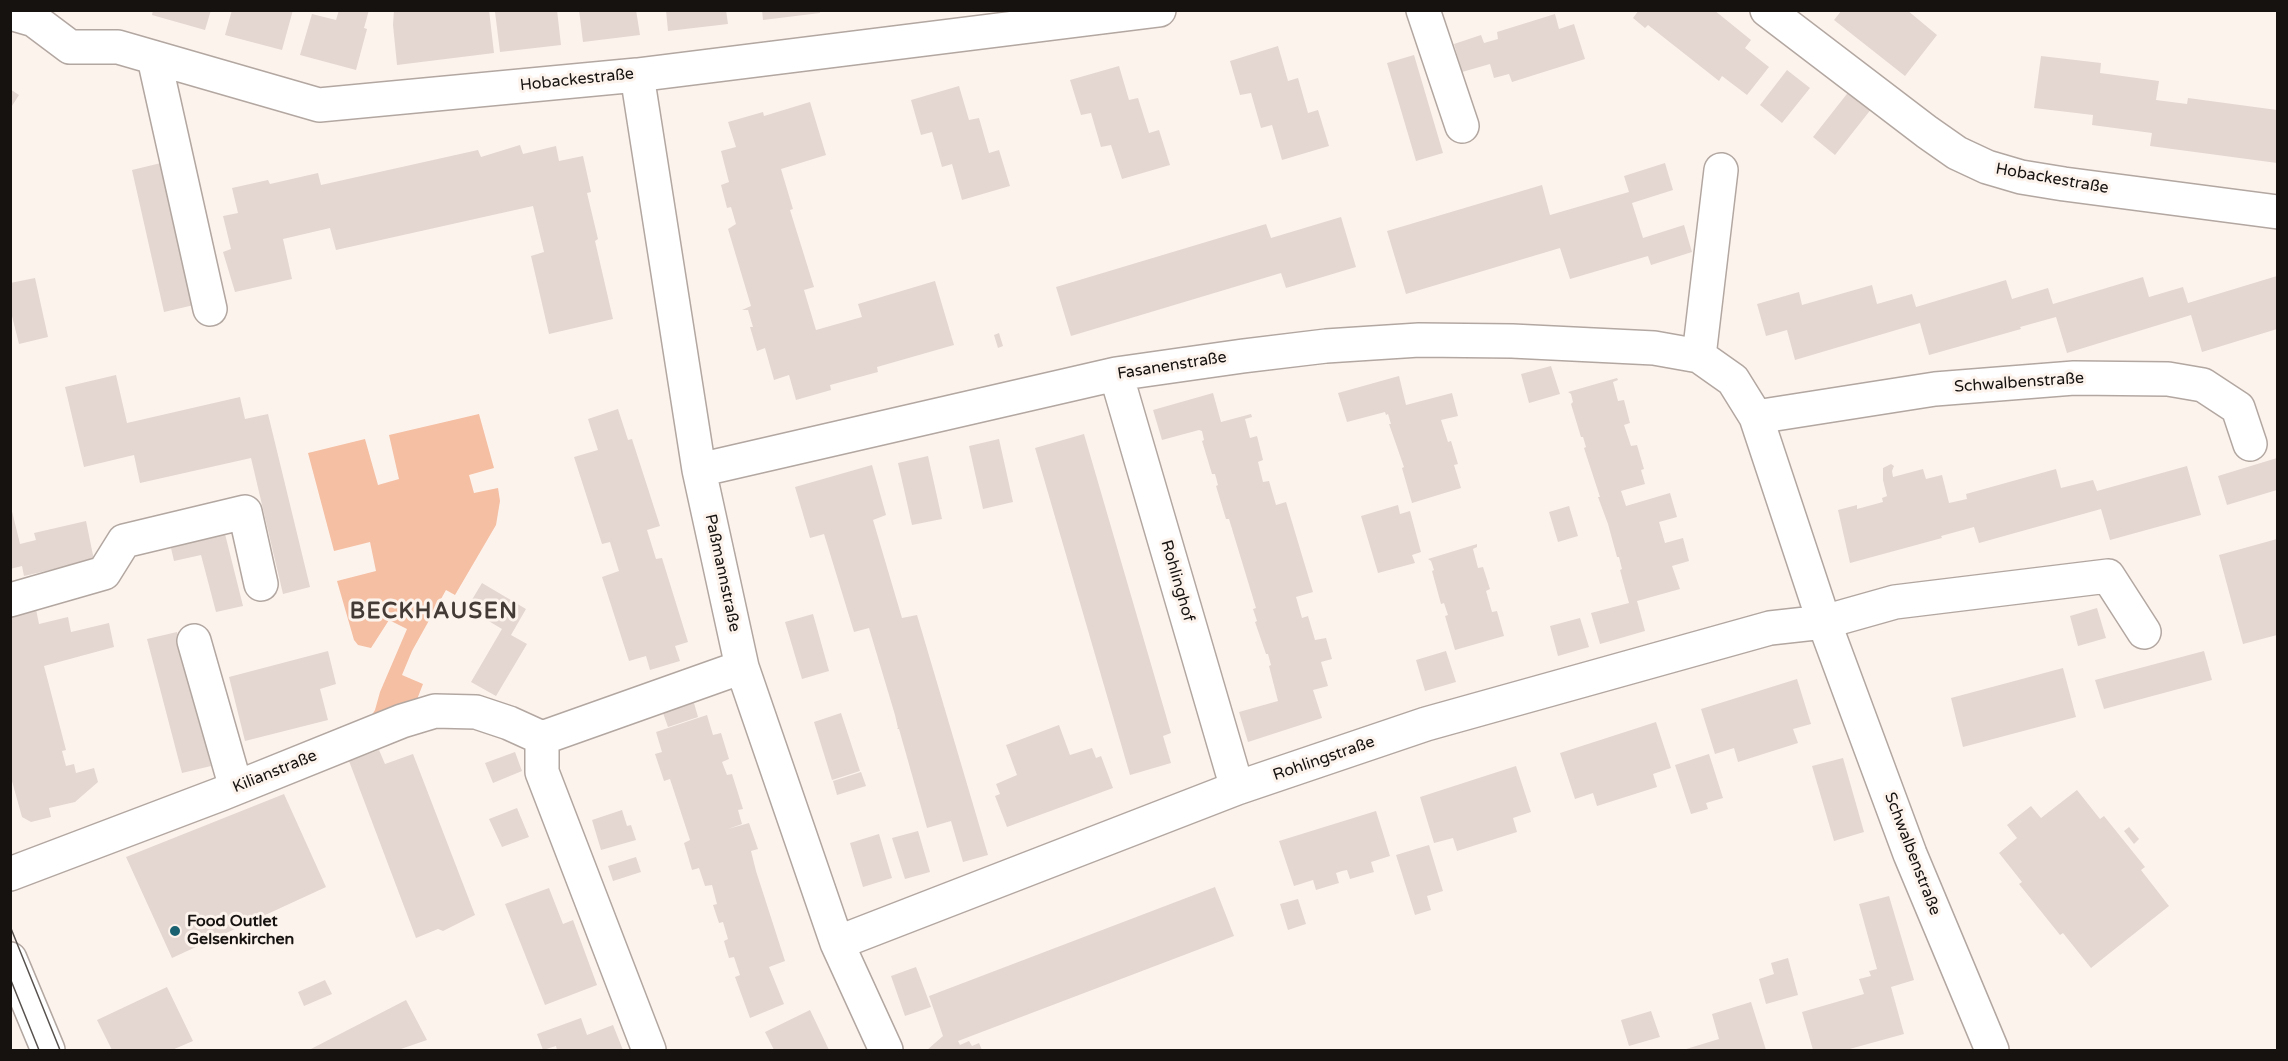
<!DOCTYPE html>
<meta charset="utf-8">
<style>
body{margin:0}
#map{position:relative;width:2288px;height:1061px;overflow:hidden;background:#fdf3ed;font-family:"Varela Round",sans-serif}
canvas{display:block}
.frame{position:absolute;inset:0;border:12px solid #161210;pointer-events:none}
</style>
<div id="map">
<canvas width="2288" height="1061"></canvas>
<div class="frame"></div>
</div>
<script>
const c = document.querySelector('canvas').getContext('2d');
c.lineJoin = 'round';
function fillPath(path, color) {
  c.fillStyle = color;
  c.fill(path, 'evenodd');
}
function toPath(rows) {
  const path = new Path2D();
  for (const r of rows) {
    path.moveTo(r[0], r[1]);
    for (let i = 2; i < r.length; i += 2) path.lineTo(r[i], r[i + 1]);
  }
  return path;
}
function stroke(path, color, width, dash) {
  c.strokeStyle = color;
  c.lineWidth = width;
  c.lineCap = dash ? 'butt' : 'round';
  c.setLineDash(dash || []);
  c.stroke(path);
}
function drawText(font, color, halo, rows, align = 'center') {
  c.font = font + ' "Varela Round",sans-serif';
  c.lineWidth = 6;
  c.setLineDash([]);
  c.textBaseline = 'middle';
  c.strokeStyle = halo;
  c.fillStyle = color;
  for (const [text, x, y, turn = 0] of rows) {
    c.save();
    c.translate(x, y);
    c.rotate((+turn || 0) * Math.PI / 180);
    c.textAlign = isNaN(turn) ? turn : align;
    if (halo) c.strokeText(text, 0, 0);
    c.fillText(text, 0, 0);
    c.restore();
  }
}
fillPath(toPath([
 [479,414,494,468,469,475,474,493,498,488,500,501,496,525,455,595,446,590,412,651,402,675,423,684,416,702,368,721,375,710,380,692,407,629,389,620,371,648,358,645,354,640,337,581,376,571,370,542,334,551,308,453,365,439,378,485,399,479,389,435]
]), '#f4bfa3');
fillPath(toPath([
 [153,10,211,10,205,30,152,15],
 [232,10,293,10,282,50,225,35],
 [339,10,369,10,364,28,367,29,356,70,300,55,312,14,336,20],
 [394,10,489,10,494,53,397,65,393,25],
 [505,10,557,10,561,45,500,52,495,12],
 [579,10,636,10,640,35,583,42],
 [666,10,726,10,728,24,668,31],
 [762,10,820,10,820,13,763,20],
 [1639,10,1714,10,1751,40,1745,48,1769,67,1747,95,1722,76,1719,81,1648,25,1645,28,1633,18],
 [1842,10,1907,10,1937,35,1905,76,1834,20],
 [1555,14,1559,29,1574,24,1585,59,1512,82,1509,74,1494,78,1490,64,1462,72,1454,44,1481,35,1484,43,1498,39,1497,32],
 [1278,46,1288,81,1298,78,1308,113,1318,110,1329,146,1282,160,1272,125,1261,128,1251,93,1240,95,1230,61],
 [1414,55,1443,153,1416,161,1387,63],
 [2041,56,2101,63,2100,73,2159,81,2156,100,2187,104,2188,98,2277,110,2277,163,2150,146,2152,133,2092,125,2093,115,2034,108],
 [1119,66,1129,100,1138,98,1149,133,1159,130,1170,165,1122,179,1111,145,1101,147,1091,113,1081,115,1070,80],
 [1787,70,1810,88,1782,123,1760,105],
 [959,86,969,120,979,118,989,153,999,150,1010,186,962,200,952,164,942,167,932,132,921,135,911,100],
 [10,89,19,95,10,109],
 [1850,90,1872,108,1835,155,1813,137],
 [810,102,826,155,781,169,793,209,790,210,814,287,804,290,816,330,862,317,858,304,935,281,954,345,877,367,878,372,830,385,831,390,796,400,789,375,774,380,765,348,757,351,750,327,753,327,748,310,742,310,751,306,728,229,736,224,731,207,727,208,721,185,729,182,721,151,736,147,728,122,763,112,764,116],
 [520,145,523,154,556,146,559,161,583,156,591,192,587,193,598,239,595,241,613,319,549,334,531,256,544,252,533,206,336,250,330,228,283,239,292,279,235,292,223,252,231,249,223,216,238,213,232,188,268,180,270,184,318,173,321,185,478,150,481,157],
 [161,163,194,305,164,312,132,170],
 [1665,163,1673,190,1632,203,1643,238,1684,225,1692,252,1651,265,1648,256,1570,279,1560,248,1406,294,1387,231,1542,185,1550,215,1629,192,1624,176],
 [1341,217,1356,267,1286,288,1281,273,1071,336,1056,287,1266,224,1271,238],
 [2277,276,2277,329,2202,352,2191,315,2067,353,2056,317,2020,327,2021,329,1929,355,1920,323,1795,360,1787,330,1766,336,1757,304,1799,292,1802,305,1872,285,1877,304,1912,294,1916,307,2006,280,2012,299,2048,288,2053,304,2143,277,2149,297,2183,287,2188,303],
 [35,278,48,337,19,344,10,308,10,283],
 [999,333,1003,346,998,348,994,335],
 [1551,366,1560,394,1529,403,1521,374],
 [116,375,127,423,240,397,245,419,268,414,310,587,283,594,251,458,140,483,134,455,84,467,65,387],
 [1399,376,1406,405,1452,393,1458,416,1441,420,1448,442,1451,441,1458,464,1454,465,1461,488,1412,503,1402,468,1404,467,1389,424,1391,424,1388,414,1386,415,1385,412,1347,422,1338,393],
 [1617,378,1618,380,1613,382,1618,401,1624,400,1630,423,1624,425,1631,446,1637,445,1644,469,1641,470,1645,484,1621,491,1626,506,1670,493,1677,517,1659,522,1665,543,1683,538,1689,561,1672,566,1680,589,1637,601,1645,631,1600,644,1591,613,1629,603,1620,570,1622,569,1619,557,1617,557,1608,524,1598,497,1600,497,1584,448,1586,447,1583,437,1581,437,1571,404,1573,402,1571,394,1568,392],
 [1213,393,1221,422,1251,414,1252,417,1245,419,1250,438,1257,436,1263,460,1258,462,1263,482,1269,481,1276,505,1286,502,1313,592,1296,597,1302,618,1308,616,1315,640,1326,638,1332,659,1321,662,1328,686,1313,690,1322,718,1248,742,1239,712,1278,701,1269,666,1271,665,1268,654,1266,654,1255,622,1257,621,1253,609,1256,608,1229,519,1226,519,1216,486,1218,485,1215,474,1212,474,1202,441,1204,440,1202,431,1199,430,1162,440,1153,410],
 [618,409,628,440,632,439,660,526,647,530,656,559,662,558,688,642,675,646,680,661,650,670,646,656,629,661,602,577,619,571,610,542,602,544,574,457,598,450,588,419],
 [1084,434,1171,733,1163,736,1171,763,1130,775,1035,448],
 [999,439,1013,502,983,509,969,446],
 [928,456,942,519,912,525,898,463],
 [2277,458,2277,490,2227,505,2218,476],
 [1891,464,1894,466,1892,471,1893,477,1923,469,1926,479,1942,475,1949,503,1967,499,1966,494,2056,469,2061,488,2093,480,2097,491,2187,466,2201,515,2110,540,2101,509,1979,543,1974,527,1941,536,1942,538,1850,563,1838,510,1857,505,1857,509,1883,502,1882,498,1887,496,1883,480,1883,468],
 [872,465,886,515,873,520,902,618,917,615,988,855,963,862,951,821,927,828,899,729,897,729,898,728,895,715,869,628,854,632,824,534,810,538,795,487],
 [1398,505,1400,514,1410,511,1421,552,1412,555,1415,563,1378,573,1361,516],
 [1569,506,1578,536,1558,542,1549,512],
 [11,507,20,544,36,540,34,533,86,521,94,560,24,576,22,566,10,569],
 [225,534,243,606,216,612,201,555,174,561,171,548],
 [2277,539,2277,635,2243,644,2219,555],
 [1477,544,1477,547,1473,549,1478,568,1483,567,1490,589,1486,591,1492,612,1497,611,1504,636,1455,650,1445,616,1448,615,1444,603,1441,604,1432,571,1434,570,1431,561,1428,559],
 [482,583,526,609,511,635,527,644,496,696,471,682,502,629,467,608],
 [35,604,39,624,68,617,71,632,109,623,114,647,44,666,66,750,62,751,66,766,74,764,76,773,94,768,98,782,75,802,49,808,51,817,31,822,22,817,10,774,10,610],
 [2097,608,2106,638,2078,646,2070,616],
 [813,614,829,671,802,679,785,622],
 [1580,618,1589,647,1558,656,1550,626],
 [177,632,211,766,182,773,147,639],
 [328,651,336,684,320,689,328,720,245,741,229,677],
 [1446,651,1456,682,1425,691,1416,660],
 [2204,651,2212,680,2104,709,2095,680],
 [2063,668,2076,717,1963,747,1951,698],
 [1797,679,1811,724,1793,729,1798,743,1738,762,1734,748,1715,754,1701,709],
 [694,703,698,717,668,727,663,713],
 [841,713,860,771,832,780,814,722],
 [707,715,713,735,721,733,729,759,722,762,727,775,732,774,743,809,738,810,742,824,728,829,749,823,758,849,751,851,756,871,785,961,769,967,784,1004,750,1018,735,977,740,975,734,957,729,958,724,941,728,939,723,922,719,923,713,905,717,904,712,885,705,886,699,868,692,870,684,843,690,840,670,779,664,781,655,754,662,752,656,732],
 [1656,722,1671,768,1653,774,1657,787,1597,806,1593,793,1575,799,1560,753],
 [1059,725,1070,755,1092,748,1096,758,1101,756,1113,788,1007,827,995,796,1000,794,996,784,1017,775,1006,745],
 [379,750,385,764,413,754,475,915,443,931,438,929,416,938,349,761],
 [515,752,522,771,493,783,485,763],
 [1709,754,1723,798,1706,803,1708,809,1691,814,1675,765],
 [1843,758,1864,832,1834,841,1812,766],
 [1516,766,1531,812,1513,818,1517,832,1457,851,1453,838,1434,843,1420,797],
 [861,772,866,786,837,795,833,781],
 [2077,790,2100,819,2104,816,2145,867,2141,870,2169,906,2091,968,2063,933,2060,935,2019,884,2022,882,1999,853,2017,838,2007,825,2031,806,2041,818],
 [284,794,326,887,172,958,126,857],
 [517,808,529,837,502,847,489,819],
 [622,810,627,826,631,825,636,840,601,850,592,820],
 [1376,811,1390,856,1371,862,1374,872,1350,879,1347,870,1342,871,1336,873,1339,883,1316,890,1313,880,1294,886,1279,841],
 [2129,827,2139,839,2134,844,2124,831],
 [918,831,930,872,905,879,892,838],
 [879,834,892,878,863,887,850,843],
 [1429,845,1443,891,1427,896,1431,910,1415,915,1396,855],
 [636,857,641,872,613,881,608,866],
 [1215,887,1234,936,958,1041,960,1045,969,1041,972,1046,979,1043,982,1050,927,1050,943,1036,929,996],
 [549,888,563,924,573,920,597,985,545,1005,505,904],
 [1889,896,1914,980,1891,987,1904,1034,1846,1050,1813,1050,1802,1012,1864,994,1859,979,1871,976,1869,971,1877,969,1859,904],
 [1298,899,1306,924,1288,930,1280,904],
 [1788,958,1798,995,1766,1004,1759,979,1774,974,1771,963],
 [916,967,931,1007,905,1016,891,976],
 [325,980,332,994,304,1006,298,992],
 [167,987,193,1041,172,1050,112,1050,97,1020],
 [406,1000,427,1040,398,1050,309,1050],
 [1751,1002,1766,1050,1683,1050,1719,1039,1712,1014],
 [810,1010,829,1050,774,1050,765,1032],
 [1651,1011,1660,1037,1629,1046,1621,1020],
 [581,1018,587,1035,613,1025,623,1050,557,1050,556,1046,543,1050,537,1034]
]), '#e4d7d1');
const minor = toPath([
 [1423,10,1462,126],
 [1767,10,1927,132,1957,153,1987,167,2021,177,2064,184,2278,212],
 [10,13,34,20,70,47,118,47,319,105,637,75,1159,10],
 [154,58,210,309],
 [637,75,699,470,742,667,837,943,886,1050],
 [1699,356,1721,170],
 [1116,374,1237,788],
 [1756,417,1935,389,2074,378,2168,379,2203,385,2238,408,2250,444],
 [699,470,1116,374,1243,356,1326,346,1419,340,1512,341,1654,348,1699,356,1733,380,1756,417,1824,622,1910,854,1992,1050],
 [10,600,104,573,124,541,245,512,261,584],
 [194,641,236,788],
 [10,874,221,794,402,721,435,711,476,712,509,723,542,738],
 [837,943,1237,788,1426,724,1770,628,1824,622,1895,602,2108,576,2144,632],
 [649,1050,542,772,542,738,742,667]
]);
const major = toPath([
 [10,959,48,1050]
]);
stroke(minor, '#b3a7a1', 36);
stroke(major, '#b3a7a1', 36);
stroke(minor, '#fff', 33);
stroke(major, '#fff', 33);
stroke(toPath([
 [10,926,60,1050],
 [10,978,39,1050]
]), '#595350', 1.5);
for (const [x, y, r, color] of [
 [175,931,6,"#196170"]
]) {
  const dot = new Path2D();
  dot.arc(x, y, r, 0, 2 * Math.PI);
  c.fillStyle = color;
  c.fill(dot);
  stroke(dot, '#fdf3ed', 2);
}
drawText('16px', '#161210', '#fdf3ed', [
 ["Hobackestraße",577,80,-6],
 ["Hobackestraße",2052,179,10],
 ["Fasanenstraße",1172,366,-9],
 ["Schwalbenstraße",2019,383,-4],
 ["Paßmannstraße",722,573,78],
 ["Rohlinghof",1177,581,74],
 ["Rohlingstraße",1324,759,-19],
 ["Kilianstraße",275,772,-22],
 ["Schwalbenstraße",1912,854,69]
]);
drawText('bold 16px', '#161210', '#fdf3ed', [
 ["Food Outlet",187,922],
 ["Gelsenkirchen",187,940]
], 'left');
c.letterSpacing = '1.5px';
drawText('bold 22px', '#443a35', '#fdf3ed', [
 ["BECKHAUSEN",434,612]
]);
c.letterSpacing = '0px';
</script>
